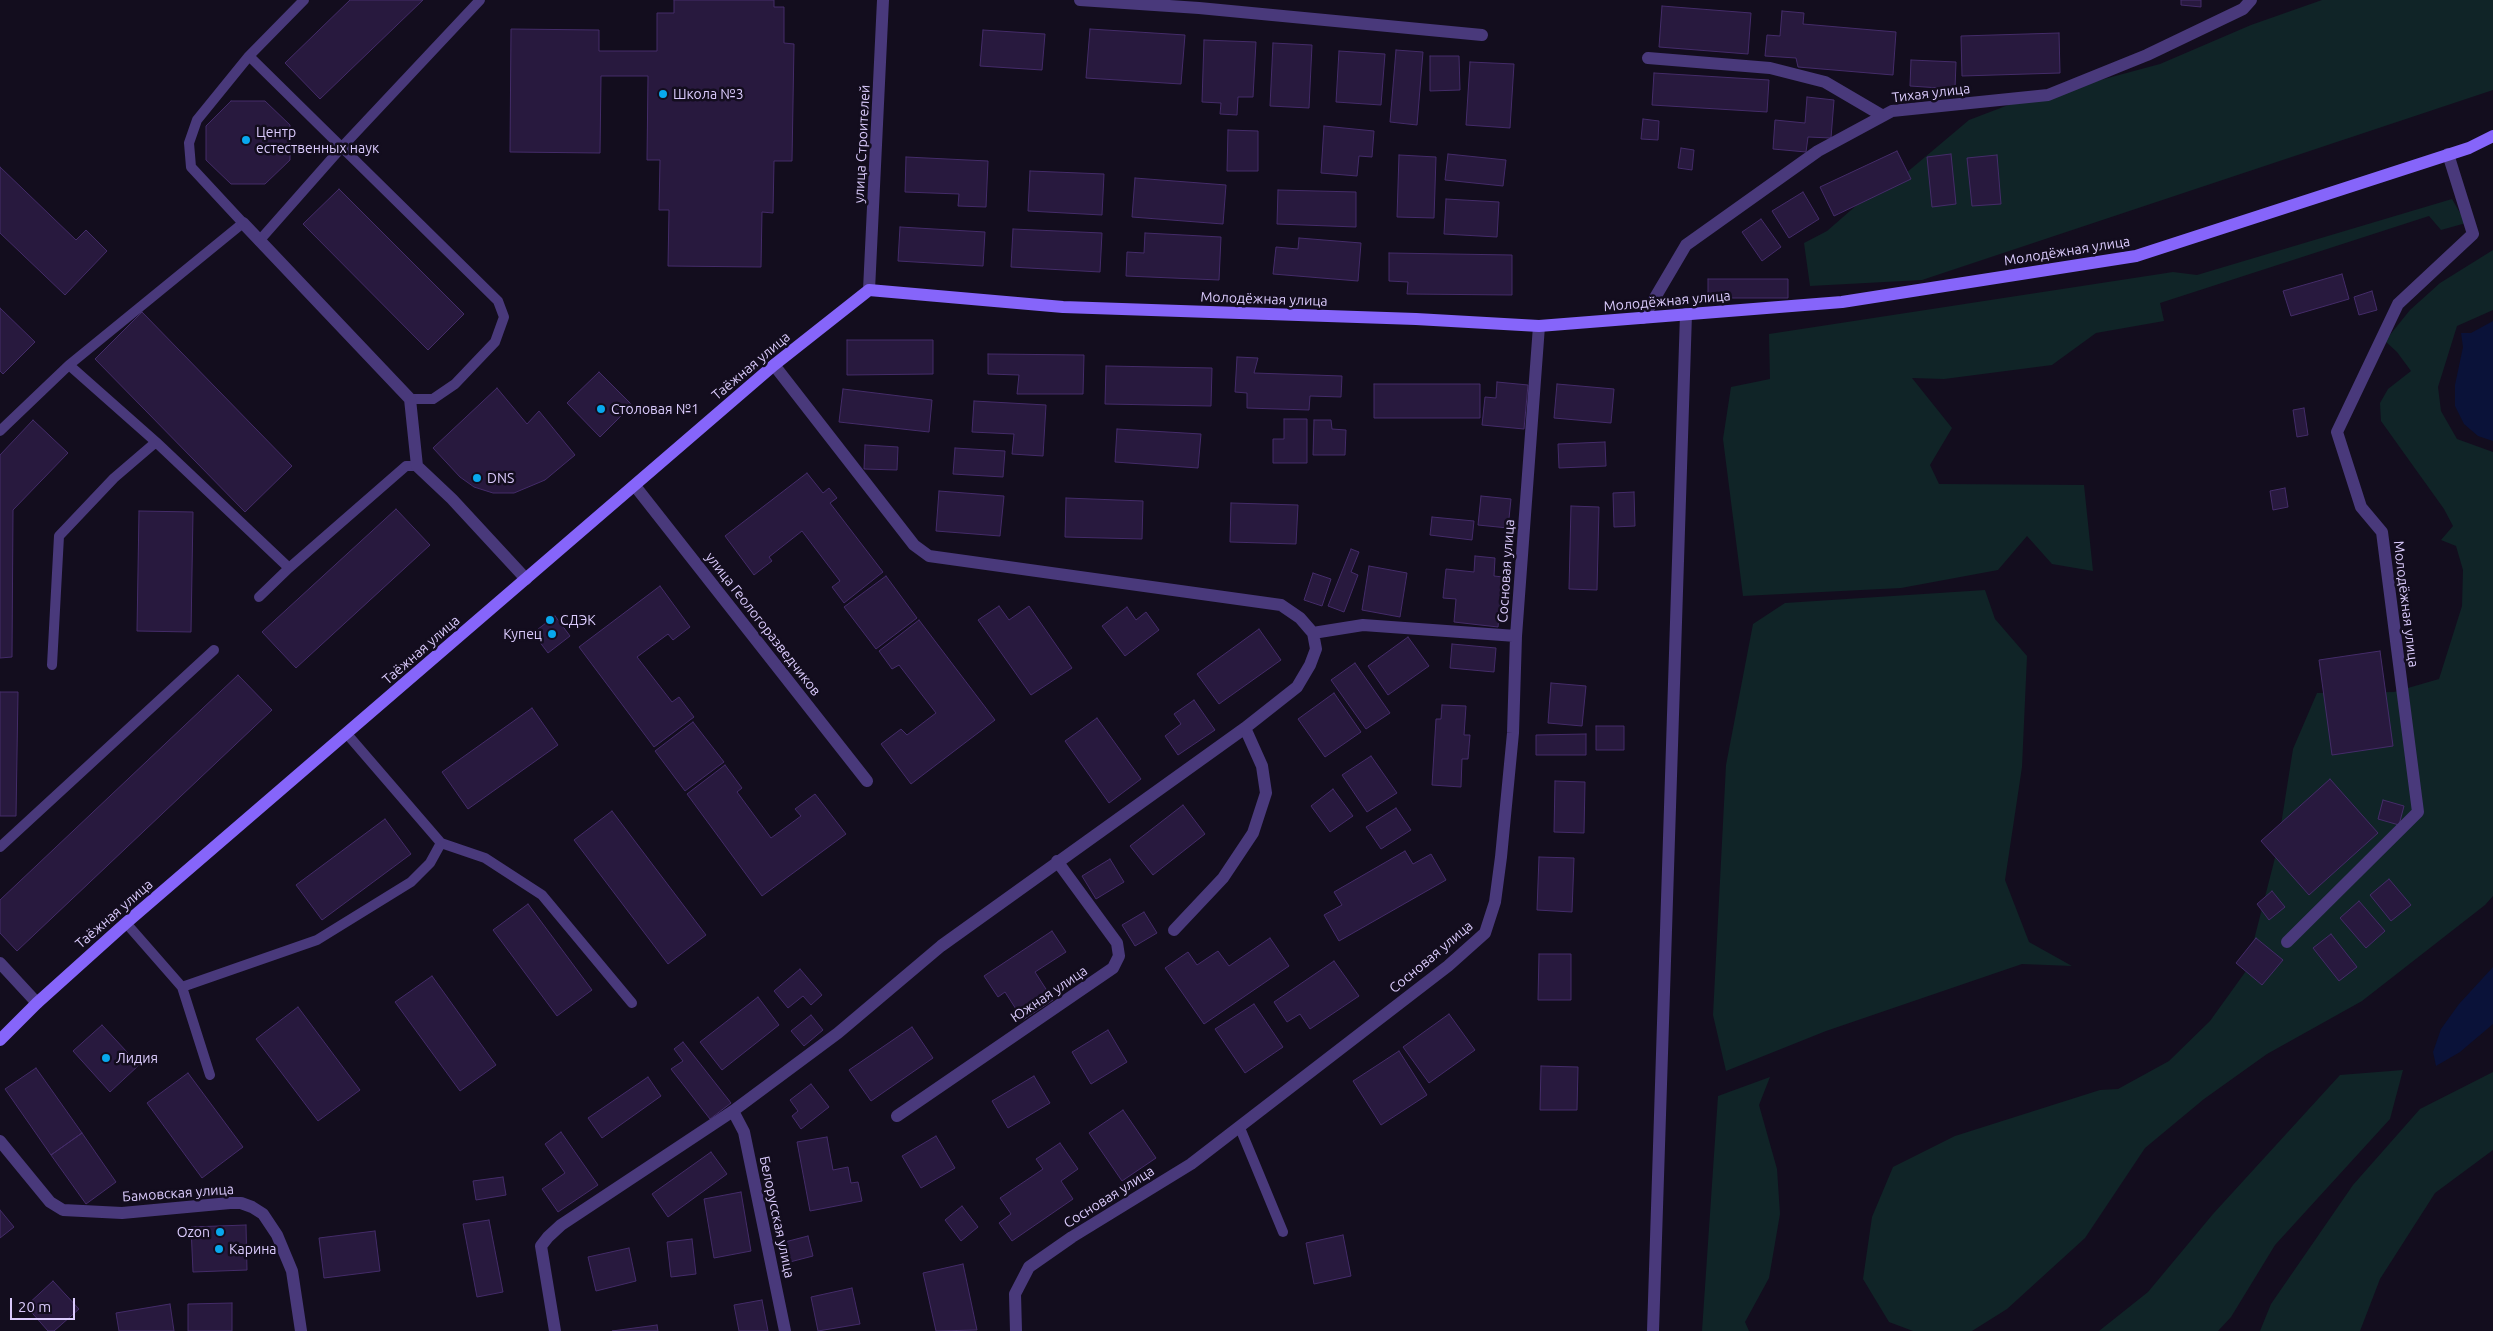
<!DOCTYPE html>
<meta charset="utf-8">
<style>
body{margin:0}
#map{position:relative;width:2493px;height:1331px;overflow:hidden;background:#130d1e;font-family:Ubuntu,sans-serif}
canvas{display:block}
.scale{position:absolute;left:10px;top:1298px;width:65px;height:22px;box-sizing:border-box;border:2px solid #dbcbfd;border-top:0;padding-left:6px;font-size:15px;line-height:18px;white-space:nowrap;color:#dbcbfd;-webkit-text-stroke:4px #130d1e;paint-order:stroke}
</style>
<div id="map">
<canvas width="2493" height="1331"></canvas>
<div class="scale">20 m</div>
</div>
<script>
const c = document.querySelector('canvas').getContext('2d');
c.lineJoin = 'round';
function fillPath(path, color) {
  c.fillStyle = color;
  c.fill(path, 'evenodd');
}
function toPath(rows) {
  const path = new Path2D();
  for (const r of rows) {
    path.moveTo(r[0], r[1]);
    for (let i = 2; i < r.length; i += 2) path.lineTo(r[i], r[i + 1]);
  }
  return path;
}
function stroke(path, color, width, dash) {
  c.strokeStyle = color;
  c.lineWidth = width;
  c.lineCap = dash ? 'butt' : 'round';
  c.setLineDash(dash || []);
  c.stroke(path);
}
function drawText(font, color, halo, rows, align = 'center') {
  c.font = font + ' Ubuntu,sans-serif';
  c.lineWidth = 5;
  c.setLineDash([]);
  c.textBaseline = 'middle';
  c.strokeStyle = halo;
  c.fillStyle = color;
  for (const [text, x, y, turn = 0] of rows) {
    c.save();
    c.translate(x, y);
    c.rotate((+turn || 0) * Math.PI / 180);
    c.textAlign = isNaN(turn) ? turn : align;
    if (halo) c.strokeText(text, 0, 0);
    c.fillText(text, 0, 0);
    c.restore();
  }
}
fillPath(toPath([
 [2322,0,2493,0,2493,90,1922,280,1810,286,1804,243,1827,231,1858,204,1893,184,1969,120,2011,104,2160,64,2251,25],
 [2452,199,2466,223,2441,230,2429,216,2160,303,2164,321,2096,333,2052,365,1944,379,1912,378,1952,428,1930,465,1939,484,2084,485,2093,571,2052,564,2027,536,1998,570,1901,588,1743,596,1723,439,1731,387,1770,379,1769,334,2173,272,2197,275],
 [2493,250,2493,310,2457,326,2438,387,2441,411,2457,439,2493,452,2493,896,2485,905,2362,1001,2267,1054,2204,1099,2145,1148,2085,1238,2007,1309,1972,1331,1913,1331,1889,1322,1863,1279,1872,1217,1893,1167,1955,1136,2100,1090,2118,1089,2169,1061,2210,1021,2246,971,2277,850,2293,749,2317,693,2394,692,2439,679,2462,606,2463,570,2456,546,2441,540,2453,526,2444,509,2381,421,2380,403,2388,389,2411,371,2397,352,2385,341,2410,310,2440,283],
 [1985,590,1995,619,2027,656,2022,767,2005,880,2029,942,2072,966,2022,964,1826,1031,1726,1071,1713,1015,1726,765,1753,624,1785,603],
 [2403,1070,2390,1119,2275,1245,2231,1317,2218,1331,2099,1331,2148,1292,2213,1214,2340,1075],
 [2493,1072,2493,1150,2435,1193,2380,1279,2360,1331,2260,1331,2271,1304,2353,1185,2420,1109],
 [1770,1077,1759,1105,1777,1169,1780,1214,1769,1278,1745,1322,1749,1331,1702,1331,1718,1096]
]), '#102427');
fillPath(toPath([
 [2493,321,2493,441,2478,436,2464,424,2455,406,2455,385,2463,347,2461,333,2471,333],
 [2493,967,2493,1024,2460,1052,2436,1066,2433,1052,2441,1029,2459,1004]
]), '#0a1239');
const building = toPath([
 [350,0,423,0,320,99,285,63,350,0],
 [674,0,774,0,774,7,784,7,784,43,794,44,792,161,774,161,773,213,762,212,761,267,668,266,669,210,659,210,660,160,647,160,648,76,601,76,600,153,510,152,511,29,599,30,599,51,657,51,657,13,674,13,674,0],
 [2181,0,2201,0,2201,7,2181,5,2181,0],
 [1662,6,1751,13,1748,54,1659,47,1662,6],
 [1782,11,1804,13,1803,24,1896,32,1893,75,1798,67,1796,58,1765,56,1767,35,1780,36,1782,11],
 [1090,29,1185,35,1181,84,1086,78,1090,29],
 [983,30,1045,34,1042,70,980,66,983,30],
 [2059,33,2060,73,1962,76,1961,36,2059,33],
 [1204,40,1256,42,1253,97,1238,97,1237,115,1220,114,1221,103,1202,102,1204,40],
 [1273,43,1312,45,1309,108,1270,106,1273,43],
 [1396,50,1423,52,1417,125,1390,122,1396,50],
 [1339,51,1385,54,1381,105,1336,102,1339,51],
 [1430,56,1459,56,1460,90,1430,91,1430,56],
 [1911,60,1956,62,1955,89,1910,86,1911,60],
 [1470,62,1514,64,1510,128,1466,125,1470,62],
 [1654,73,1769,80,1767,112,1652,105,1654,73],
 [1807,97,1834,100,1831,138,1808,137,1806,152,1773,149,1775,120,1805,123,1807,97],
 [231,101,265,101,290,125,290,160,265,184,231,184,206,160,206,126,231,101],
 [1643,119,1659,121,1658,140,1641,139,1643,119],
 [1324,126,1374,131,1372,157,1359,156,1357,176,1321,173,1324,126],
 [1228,130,1258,131,1258,171,1227,171,1228,130],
 [1681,148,1694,150,1692,170,1678,168,1681,148],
 [1897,151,1911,179,1834,216,1820,187,1897,151],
 [1448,154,1506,160,1503,186,1445,180,1448,154],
 [1951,154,1956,204,1932,207,1927,157,1951,154],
 [1399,155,1436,157,1434,218,1397,217,1399,155],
 [1997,155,2001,204,1972,206,1967,158,1997,155],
 [906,157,988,161,986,207,958,206,959,194,905,192,906,157],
 [0,167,76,240,86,230,107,251,65,295,0,233,0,167],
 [1030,171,1104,174,1102,215,1028,211,1030,171],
 [1135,178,1226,185,1223,224,1132,217,1135,178],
 [339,189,464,314,428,350,303,224,339,189],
 [1278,190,1356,192,1356,227,1277,224,1278,190],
 [1803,192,1819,219,1789,238,1772,211,1803,192],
 [1446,199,1499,202,1497,237,1444,234,1446,199],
 [1761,219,1781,247,1762,261,1742,232,1761,219],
 [900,227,985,232,983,266,898,261,900,227],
 [1013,229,1102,233,1100,272,1011,267,1013,229],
 [1145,233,1221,237,1219,280,1126,276,1127,252,1144,253,1145,233],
 [1299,238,1361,243,1358,281,1273,274,1276,247,1298,249,1299,238],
 [1389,253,1512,255,1512,295,1407,294,1408,282,1389,281,1389,253],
 [2342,274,2349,299,2291,316,2283,291,2342,274],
 [1708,279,1788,279,1788,298,1708,298,1708,279],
 [2372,291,2377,310,2359,315,2354,297,2372,291],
 [0,308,35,342,3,374,0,371,0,308],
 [142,312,292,466,245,512,95,359,142,312],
 [847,340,933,340,933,374,847,375,847,340],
 [988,354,1084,355,1083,394,1017,394,1019,375,988,374,988,354],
 [1237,357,1258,358,1254,373,1342,376,1341,397,1310,396,1309,410,1247,408,1247,393,1235,392,1237,357],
 [1106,366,1212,368,1211,406,1105,404,1106,366],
 [599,372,632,405,600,437,567,403,599,372],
 [1497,382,1528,385,1524,429,1482,425,1485,397,1496,398,1497,382],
 [1374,384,1480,384,1480,418,1374,418,1374,384],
 [1557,384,1614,389,1611,423,1554,418,1557,384],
 [497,388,527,424,539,411,575,455,545,480,514,493,493,493,474,487,460,477,433,448,497,388],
 [843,389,932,400,929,432,839,422,843,389],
 [974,401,1046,405,1043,456,1012,454,1014,434,972,432,974,401],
 [2304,408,2308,435,2297,437,2293,410,2304,408],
 [1284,419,1307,419,1307,463,1273,463,1273,439,1284,439,1284,419],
 [33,420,68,453,13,510,12,657,0,658,0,455,33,420],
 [1314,420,1331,420,1332,429,1346,430,1345,455,1313,455,1314,420],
 [1117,429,1201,434,1198,468,1115,462,1117,429],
 [1605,442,1606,466,1559,468,1558,444,1605,442],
 [865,445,898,447,897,470,864,469,865,445],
 [955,448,1005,451,1003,477,953,474,955,448],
 [807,473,823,493,829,488,837,498,830,503,883,572,844,603,832,587,840,581,802,531,769,557,772,561,754,575,725,536,807,473],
 [2285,488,2288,507,2273,510,2270,491,2285,488],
 [939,491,1004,496,1000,536,936,531,939,491],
 [1634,492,1635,526,1614,527,1613,493,1634,492],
 [1481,496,1511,499,1508,528,1478,525,1481,496],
 [1066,498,1143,501,1142,539,1065,537,1066,498],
 [1231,503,1298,505,1296,544,1230,542,1231,503],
 [1571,506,1599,507,1597,590,1569,589,1571,506],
 [396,509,430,545,296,668,262,632,396,509],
 [139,511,193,512,191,632,137,631,139,511],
 [1432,517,1474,521,1472,540,1430,535,1432,517],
 [1351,549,1359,552,1351,572,1358,575,1344,612,1328,606,1351,549],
 [1475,556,1495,558,1494,576,1503,577,1498,627,1454,622,1456,599,1443,598,1446,569,1474,572,1475,556],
 [1369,566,1407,573,1400,617,1362,610,1369,566],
 [1313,573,1331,579,1322,606,1304,600,1313,573],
 [886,576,917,618,876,649,844,607,886,576],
 [660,586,690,627,673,640,668,634,637,657,672,702,679,697,694,717,654,747,579,647,660,586],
 [999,606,1009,620,1029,606,1072,668,1031,695,978,620,999,606],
 [1127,607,1136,620,1146,612,1159,630,1125,656,1102,626,1127,607],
 [555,616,570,636,548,653,533,633,555,616],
 [919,620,995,720,911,784,881,744,901,729,907,735,936,713,899,665,892,669,879,651,919,620],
 [1259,629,1281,660,1219,704,1197,674,1259,629],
 [1408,637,1429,666,1388,695,1368,666,1408,637],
 [1452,644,1496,648,1494,672,1450,668,1452,644],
 [2380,651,2393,746,2332,755,2319,660,2380,651],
 [1355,663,1390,713,1366,729,1331,680,1355,663],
 [238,675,272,710,17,951,0,933,0,900,238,675],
 [1551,683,1586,686,1582,726,1548,723,1551,683],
 [0,692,18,692,16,816,0,816,0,692],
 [1334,693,1361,732,1325,757,1298,719,1334,693],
 [1194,700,1215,730,1178,755,1165,736,1181,724,1174,714,1194,700],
 [1442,705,1466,706,1464,735,1470,735,1468,759,1462,759,1461,787,1432,785,1436,719,1441,719,1442,705],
 [532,708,558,745,468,809,442,772,532,708],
 [1097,718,1141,779,1109,803,1065,741,1097,718],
 [693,722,724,762,685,791,655,751,693,722],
 [1596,726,1624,726,1624,750,1596,750,1596,726],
 [1586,734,1586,755,1536,755,1536,735,1586,734],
 [1371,756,1397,793,1367,812,1342,775,1371,756],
 [725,765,742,788,737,792,771,838,801,816,795,809,815,794,846,834,762,896,687,794,725,765],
 [2330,779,2378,833,2309,895,2261,841,2330,779],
 [1555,781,1585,782,1584,833,1554,832,1555,781],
 [1333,789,1353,816,1330,832,1311,806,1333,789],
 [2383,800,2404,806,2399,825,2378,819,2383,800],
 [1183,805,1205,834,1153,875,1130,846,1183,805],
 [1396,808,1411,830,1381,849,1366,827,1396,808],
 [612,811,706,935,668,964,574,840,612,811],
 [385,819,411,854,322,920,296,885,385,819],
 [1405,851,1413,864,1431,854,1446,880,1339,941,1324,915,1342,905,1334,892,1405,851],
 [1539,857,1574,858,1572,912,1537,910,1539,857],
 [1110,859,1124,882,1096,899,1082,876,1110,859],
 [2389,879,2411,905,2391,921,2370,895,2389,879],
 [2272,891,2285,907,2269,920,2257,904,2272,891],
 [2359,901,2385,931,2366,948,2340,918,2359,901],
 [528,904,592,990,557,1016,493,930,528,904],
 [1144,912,1157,933,1135,946,1122,925,1144,912],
 [1052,931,1066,952,1035,972,1053,1000,1023,1020,1005,992,998,997,984,976,1052,931],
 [2331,934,2357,967,2339,981,2313,948,2331,934],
 [1270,938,1289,966,1204,1024,1165,968,1188,952,1197,965,1218,951,1229,966,1270,938],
 [2256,938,2283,960,2262,985,2236,963,2256,938],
 [1539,954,1571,954,1571,1000,1538,1000,1539,954],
 [1334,961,1359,996,1310,1029,1300,1014,1287,1022,1274,1002,1334,961],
 [800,969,822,995,811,1005,803,996,788,1008,774,991,800,969],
 [432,976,496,1065,460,1091,395,1002,432,976],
 [758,997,779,1025,722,1070,700,1042,758,997],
 [1254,1004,1283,1047,1245,1073,1215,1029,1254,1004],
 [298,1007,360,1090,318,1121,256,1039,298,1007],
 [1449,1014,1475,1050,1429,1083,1403,1047,1449,1014],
 [811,1015,823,1030,804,1046,791,1031,811,1015],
 [102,1025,139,1065,110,1092,73,1051,102,1025],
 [912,1027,933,1058,871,1101,849,1070,912,1027],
 [1108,1030,1127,1062,1091,1084,1072,1052,1108,1030],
 [683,1042,731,1103,710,1119,671,1069,683,1061,674,1049,683,1042],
 [1399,1051,1427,1095,1381,1125,1353,1081,1399,1051],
 [1541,1066,1578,1067,1577,1110,1540,1110,1541,1066],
 [36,1068,82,1133,51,1155,5,1089,36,1068],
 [188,1073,243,1147,202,1178,147,1103,188,1073],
 [1034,1076,1050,1103,1008,1128,992,1101,1034,1076],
 [648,1077,661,1096,602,1138,588,1118,648,1077],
 [811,1084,829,1107,801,1129,792,1116,798,1111,790,1100,811,1084],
 [1123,1110,1156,1158,1122,1181,1089,1133,1123,1110],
 [561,1132,598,1185,558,1212,542,1189,565,1173,545,1144,561,1132],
 [82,1133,116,1182,86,1204,51,1155,82,1133],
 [936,1136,955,1168,921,1188,902,1156,936,1136],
 [827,1137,833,1170,848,1167,851,1183,858,1182,862,1201,810,1211,797,1142,827,1137],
 [1060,1143,1078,1169,1061,1181,1073,1199,1012,1241,999,1223,1011,1214,1000,1198,1043,1169,1036,1159,1060,1143],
 [711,1152,727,1174,668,1217,652,1194,711,1152],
 [503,1177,506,1195,476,1200,473,1181,503,1177],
 [741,1192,751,1251,714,1258,704,1199,741,1192],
 [962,1206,978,1227,961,1241,945,1220,962,1206],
 [0,1210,14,1227,0,1238,0,1210],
 [489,1220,503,1292,477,1297,463,1224,489,1220],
 [246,1225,247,1270,193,1272,191,1227,246,1225],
 [375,1231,380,1271,324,1278,319,1238,375,1231],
 [1343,1235,1351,1276,1314,1284,1306,1243,1343,1235],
 [808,1236,813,1256,786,1263,781,1243,808,1236],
 [692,1239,696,1274,671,1277,667,1242,692,1239],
 [629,1248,636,1281,596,1291,588,1257,629,1248],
 [963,1264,977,1330,936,1331,923,1273,963,1264],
 [53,1281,79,1309,54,1331,48,1331,26,1306,53,1281],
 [852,1288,860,1324,818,1331,811,1297,852,1288],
 [762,1300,768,1331,739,1331,734,1305,762,1300],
 [232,1303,232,1331,188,1331,188,1304,232,1303],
 [170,1304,174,1331,119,1331,116,1313,170,1304],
 [657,1325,658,1331,612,1331,657,1325]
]);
fillPath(building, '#28193e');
stroke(building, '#442c69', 1);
stroke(toPath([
 [249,56,498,301,504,317,495,342,455,384,433,399,410,399],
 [259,241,342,147,480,0],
 [69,365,156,442,289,568],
 [0,431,69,365,243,223,191,167,189,143,197,120,249,56,304,0],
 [259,597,289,568,406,466,417,466],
 [52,665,59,536,114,478,156,442],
 [347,734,441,843,485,858,542,895,632,1003],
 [0,847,214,650],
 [126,923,182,987,210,1075],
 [182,987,317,940,411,882,430,863,441,843],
 [1240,1128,1283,1232]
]), '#49397b', 10);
stroke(toPath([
 [1080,0,1199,8,1482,35],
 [1648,58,1770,68,1825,82,1883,116],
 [243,223,410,399,417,466,452,499,526,579],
 [869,290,883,0],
 [1643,318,1686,245,1818,151,1892,111,2048,95,2147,55,2243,9,2251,0],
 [635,486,867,781],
 [1313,633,1363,625,1516,636],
 [1174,930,1223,878,1253,833,1266,793,1262,766,1245,728],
 [2287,942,2418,812,2382,532,2361,507,2337,432,2398,304,2473,234,2448,154],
 [0,963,37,1003],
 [733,1111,744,1132,785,1331],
 [897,1116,1113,968,1119,956,1117,943,1057,861],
 [0,1141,50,1202,63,1210,122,1213,230,1203,241,1203,252,1207,263,1214,277,1235,292,1271,301,1331],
 [555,1331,541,1246,548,1237,561,1225,733,1111,838,1033,941,946,1245,728,1297,687,1310,665,1316,649,1313,633,1300,618,1281,605,929,556,914,545,774,365],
 [1016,1331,1015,1294,1029,1267,1072,1237,1191,1164,1448,966,1485,933,1495,902,1501,857,1513,733,1516,636,1539,326],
 [1653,1331,1686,314]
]), '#49397b', 12);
stroke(toPath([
 [0,1040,37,1003,126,923,774,365,869,290,1063,307,1416,319,1539,326,1842,302,2136,256,2469,148,2493,136]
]), '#8665fa', 12);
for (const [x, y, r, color] of [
 [663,94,5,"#08a8ed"],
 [246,140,5,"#08a8ed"],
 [601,409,5,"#08a8ed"],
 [477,478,5,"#08a8ed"],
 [550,620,5,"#08a8ed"],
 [552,634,5,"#08a8ed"],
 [106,1058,5,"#08a8ed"],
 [220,1232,5,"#08a8ed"],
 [219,1249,5,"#08a8ed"]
]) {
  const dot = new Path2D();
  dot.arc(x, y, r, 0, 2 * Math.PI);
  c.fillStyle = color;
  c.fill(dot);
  stroke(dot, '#130d1e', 2);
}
drawText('14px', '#dbcbfd', '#130d1e', [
 ["Тихая улица",1931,93,-7],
 ["улица Строителей",862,144,-87],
 ["Молодёжная улица",2067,251,-9],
 ["Молодёжная улица",1264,299,2],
 ["Молодёжная улица",1667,301,-5],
 ["Таёжная улица",751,366,-40],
 ["Сосновая улица",1506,571,-86],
 ["Молодёжная улица",2406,604,83],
 ["улица Геологоразведчиков",763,624,52],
 ["Таёжная улица",421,650,-41],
 ["Таёжная улица",114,914,-41],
 ["Сосновая улица",1431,957,-40],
 ["Южная улица",1049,994,-34],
 ["Бамовская улица",178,1193,-4],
 ["Сосновая улица",1109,1197,-32],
 ["Белорусская улица",777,1217,78]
]);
drawText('14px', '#dbcbfd', '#130d1e', [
 ["Школа №3",673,94],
 ["Центр",256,132],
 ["естественных наук",256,148],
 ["Столовая №1",611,409],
 ["DNS",487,478],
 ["СДЭК",560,620],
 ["Купец",542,634,"right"],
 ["Лидия",116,1058],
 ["Ozon",210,1232,"right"],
 ["Карина",229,1249]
], 'left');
</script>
